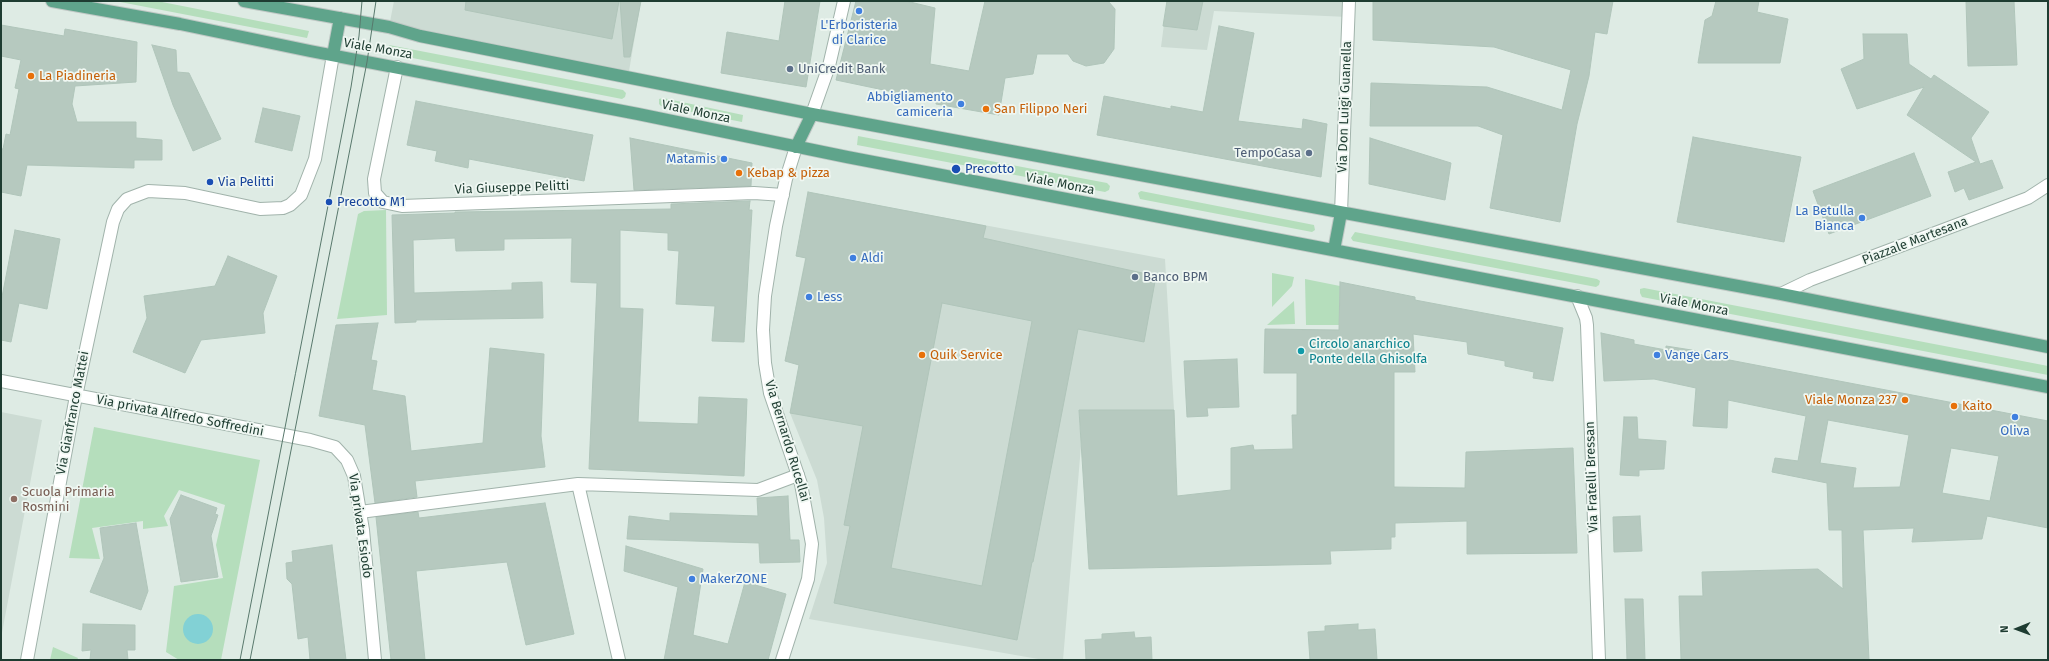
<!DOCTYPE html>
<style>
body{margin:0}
#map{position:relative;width:2049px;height:661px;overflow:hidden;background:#deebe4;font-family:"Fira Sans",sans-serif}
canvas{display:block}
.frame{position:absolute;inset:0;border:2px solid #1e3c31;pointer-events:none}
.north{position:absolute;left:1997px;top:609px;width:40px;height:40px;-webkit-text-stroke:3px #eff7f2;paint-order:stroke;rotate:269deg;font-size:11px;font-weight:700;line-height:16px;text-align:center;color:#1e3c31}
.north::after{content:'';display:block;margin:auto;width:14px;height:18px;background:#1e3c31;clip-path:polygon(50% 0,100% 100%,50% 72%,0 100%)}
</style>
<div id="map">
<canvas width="2049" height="661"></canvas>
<div class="frame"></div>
<div class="north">N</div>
</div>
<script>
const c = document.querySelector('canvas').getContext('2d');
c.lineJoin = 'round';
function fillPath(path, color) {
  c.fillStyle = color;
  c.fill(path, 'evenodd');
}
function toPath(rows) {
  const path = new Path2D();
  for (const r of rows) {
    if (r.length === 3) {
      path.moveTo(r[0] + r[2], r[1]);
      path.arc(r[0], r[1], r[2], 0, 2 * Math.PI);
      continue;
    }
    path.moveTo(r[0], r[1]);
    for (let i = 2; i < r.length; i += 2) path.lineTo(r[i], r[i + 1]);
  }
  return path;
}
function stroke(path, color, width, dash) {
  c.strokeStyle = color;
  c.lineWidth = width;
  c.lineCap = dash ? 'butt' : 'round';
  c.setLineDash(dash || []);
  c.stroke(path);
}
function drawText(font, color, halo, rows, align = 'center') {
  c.font = font + ' "Fira Sans",sans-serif';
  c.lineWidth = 3.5;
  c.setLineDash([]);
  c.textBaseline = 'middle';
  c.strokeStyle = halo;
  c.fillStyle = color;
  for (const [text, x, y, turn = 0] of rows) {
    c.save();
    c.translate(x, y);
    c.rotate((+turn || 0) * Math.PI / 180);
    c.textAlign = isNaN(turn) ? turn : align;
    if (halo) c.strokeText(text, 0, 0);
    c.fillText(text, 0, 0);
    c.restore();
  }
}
fillPath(toPath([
 [394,1,641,1,628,77,389,27],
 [1167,1,1349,1,1348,17,1214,11,1207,50,1161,47],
 [808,192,1165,259,1174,410,1079,410,1081,446,1063,660,1044,660,809,619,827,563,824,518,817,480,790,413,799,365,785,361,805,258,796,256],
 [1,412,42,420,1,638]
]), '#ccdbd3');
fillPath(toPath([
 [115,1,157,1,309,31,307,38],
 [389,45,623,90,626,93,625,97,622,99,387,53],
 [663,98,743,115,742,122,661,106,659,104,659,99],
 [858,136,1107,183,1110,186,1109,190,1105,192,857,145],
 [1141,191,1314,225,1315,230,1312,232,1140,199,1138,193],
 [386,210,387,315,337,319,358,214,364,211],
 [1355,232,1597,279,1600,281,1599,285,1596,287,1353,241,1351,238],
 [1272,273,1294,277,1292,286,1272,307],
 [1305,279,1340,286,1339,325,1306,325],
 [1644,288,2048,366,2048,375,1642,297,1640,293,1640,289],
 [1294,301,1295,324,1267,325],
 [94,427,260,460,221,660,179,660,166,652,174,586,223,578,216,545,225,505,179,490,164,516,168,526,143,529,143,521,92,528,100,559,69,558],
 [53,647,78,658,77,660,50,660]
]), '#b5debc');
fillPath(toPath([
 [198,629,15]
]), '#82d1d5');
const building = toPath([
 [466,1,619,1,612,39,465,10,466,1],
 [620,1,641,1,630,57,624,57,620,1],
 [785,1,820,1,806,87,721,73,727,32,779,41,785,1],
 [856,1,906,1,935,8,930,64,969,71,985,1,1108,1,1115,9,1114,49,1104,63,1086,66,1073,61,1068,54,1037,54,1033,74,1005,78,999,115,936,104,936,101,836,80,856,1],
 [1167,1,1203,1,1197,30,1163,26,1167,1],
 [1373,1,1613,1,1607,34,1595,32,1589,76,1577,124,1560,222,1490,208,1503,135,1478,126,1370,126,1371,83,1487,87,1562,110,1571,70,1494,47,1373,40,1373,1],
 [1716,1,1759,1,1757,12,1788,19,1780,63,1698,63,1705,20,1712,16,1716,1],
 [1966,1,2014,1,2017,65,1968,66,1966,1],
 [1,25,64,36,65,29,137,42,136,82,75,86,72,104,77,122,136,122,136,138,162,140,162,160,134,160,134,168,27,165,21,196,1,192,1,149,3,149,6,134,10,135,19,89,15,88,21,60,1,56,1,25],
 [1219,26,1254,33,1238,121,1302,129,1303,119,1327,124,1321,177,1097,135,1104,96,1171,109,1171,106,1203,112,1219,26],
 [1863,34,1907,34,1909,64,1931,79,1934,75,1989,112,1971,138,1980,164,1992,160,2003,188,1969,200,1964,188,1955,192,1948,172,1976,162,1907,115,1924,87,1857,109,1841,69,1864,59,1863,34],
 [152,45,176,50,177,72,189,73,221,139,193,151,173,105,152,45],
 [416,101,593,135,584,181,469,159,468,168,435,161,437,151,407,145,416,101],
 [263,108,300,116,292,151,255,142,263,108],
 [1693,137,1801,157,1784,242,1677,222,1693,137],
 [630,138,752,163,751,186,634,190,630,138],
 [1370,138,1451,163,1445,200,1369,184,1370,138],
 [1914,153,1931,196,1829,234,1813,191,1914,153],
 [808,192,986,226,983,238,1156,276,1144,342,1078,329,1033,562,1032,562,1017,640,834,603,850,526,844,525,863,426,790,413,799,365,785,361,806,258,796,256,808,192],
 [942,303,1032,321,982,586,891,568,942,303],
 [750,201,749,210,752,210,744,342,712,341,715,306,676,304,679,251,668,250,668,233,620,230,620,308,643,309,638,422,698,424,699,397,747,399,744,476,589,469,597,283,571,282,572,238,504,239,504,250,456,251,455,238,413,240,414,293,512,290,512,283,542,282,543,318,416,320,416,322,395,323,392,215,455,213,455,212,671,209,671,204,750,201],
 [15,230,60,239,47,309,19,303,11,342,1,340,1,302,15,230],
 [228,256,277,276,263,313,265,333,201,340,185,373,133,352,147,318,144,296,215,286,228,256],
 [1340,282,1415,297,1415,300,1563,328,1553,381,1533,378,1534,372,1505,366,1505,361,1468,354,1467,342,1413,334,1415,372,1394,372,1394,487,1465,488,1466,452,1573,448,1577,553,1467,554,1467,521,1395,523,1395,537,1391,537,1391,549,1330,551,1331,564,1089,569,1079,410,1174,410,1177,496,1231,490,1231,448,1253,445,1254,450,1293,449,1292,415,1297,415,1297,373,1264,373,1265,329,1339,330,1340,282],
 [378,323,371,360,377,361,372,390,405,396,411,451,483,443,490,348,544,354,541,436,545,467,415,481,417,497,375,503,365,425,319,416,336,325,378,323],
 [1601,333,1634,340,1634,344,1666,350,1666,346,1698,351,1698,354,2048,421,2048,528,1987,516,1982,539,1912,542,1914,528,1863,530,1869,660,1681,660,1679,596,1703,596,1702,572,1818,569,1843,589,1842,530,1829,530,1827,483,1772,472,1775,458,1798,461,1806,416,1728,400,1727,428,1693,426,1696,388,1654,379,1604,381,1601,333],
 [1828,420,1909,435,1900,487,1853,488,1856,468,1820,463,1828,420],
 [1951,448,1999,456,1990,501,1942,493,1951,448],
 [1237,359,1239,407,1207,408,1208,416,1187,417,1184,361,1237,359],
 [1624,417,1637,417,1638,439,1666,441,1664,469,1639,470,1639,476,1620,475,1624,417],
 [181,495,217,508,215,514,218,515,211,536,218,577,181,582,170,519,181,495],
 [788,496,790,540,799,540,800,562,760,563,759,543,627,539,629,516,670,521,670,513,758,516,757,498,788,496],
 [545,503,574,634,526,645,507,562,416,571,425,660,391,660,376,517,418,512,419,518,545,503],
 [1640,516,1642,551,1614,552,1613,517,1640,516],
 [136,523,148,591,141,610,90,592,104,558,100,528,136,523],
 [332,545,346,660,310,660,308,637,298,639,292,584,287,579,286,563,293,562,292,551,332,545],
 [626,546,703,569,693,635,728,644,745,582,786,594,768,660,664,660,678,587,624,571,626,546],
 [1625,599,1643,599,1645,660,1627,660,1625,599],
 [83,624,135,625,135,650,127,650,128,660,90,660,91,650,82,651,83,624],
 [1358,624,1358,630,1375,629,1377,660,1310,660,1308,632,1325,631,1325,626,1358,624],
 [1134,632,1135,638,1151,637,1152,660,1086,660,1085,640,1102,639,1102,634,1134,632]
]);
fillPath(building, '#b6c9bf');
stroke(building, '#b0c5ba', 1);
const pedestrian = toPath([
 [578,484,758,490,798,475],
 [360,512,578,484,619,660]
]);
const minor = toPath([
 [397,67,374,179,375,193,383,202,402,206,754,193,783,195],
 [812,114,829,66,844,1],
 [1341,213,1349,1],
 [1781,294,1810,280,2028,198,2048,185],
 [1577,296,1586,318,1587,325,1599,660],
 [1,381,310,440,335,447,347,460,354,476,363,530,375,660],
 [27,660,76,396,113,222,118,209,127,199,148,191,185,193,260,209,283,208,290,205,301,195,315,159,333,55],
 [782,660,808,579,812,544,801,484,770,393,765,363,763,330,765,296,776,226,786,179,796,147]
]);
const primary = toPath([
 [52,1,180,24,310,51,638,114,847,157,2048,387],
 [244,1,389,27,420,36,812,114,1781,294,2048,347],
 [333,55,340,18],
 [796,147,812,114],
 [1334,250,1341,213]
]);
stroke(pedestrian, '#a1b3ab', 14);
stroke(minor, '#a1b3ab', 14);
stroke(primary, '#c0c8c5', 14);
stroke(pedestrian, '#fff', 12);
stroke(minor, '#fff', 12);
stroke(primary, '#5fa48b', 12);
stroke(toPath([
 [240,660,351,87,359,36,362,1],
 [250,660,367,62,376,1]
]), '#58786c', 1);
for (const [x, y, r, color] of [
 [859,11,4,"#3f7fe0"],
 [790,69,4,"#5c6f8a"],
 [31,76,4,"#e8710a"],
 [961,104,4,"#3f7fe0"],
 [986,109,4,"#e8710a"],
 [1309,153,4,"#5c6f8a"],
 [724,159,4,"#3f7fe0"],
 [956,169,5,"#1a4fb4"],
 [739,173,4,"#e8710a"],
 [210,182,4,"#1a4fb4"],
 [329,202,4,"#1a4fb4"],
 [1862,218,4,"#3f7fe0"],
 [853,258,4,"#3f7fe0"],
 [1135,277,4,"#5c6f8a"],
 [809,297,4,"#3f7fe0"],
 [1301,351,4,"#0f9aa8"],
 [922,355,4,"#e8710a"],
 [1657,355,4,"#3f7fe0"],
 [1905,400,4,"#e8710a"],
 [1954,406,4,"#e8710a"],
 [2015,417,4,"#3f7fe0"],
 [14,499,4,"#8d6e63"],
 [692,579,4,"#3f7fe0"]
]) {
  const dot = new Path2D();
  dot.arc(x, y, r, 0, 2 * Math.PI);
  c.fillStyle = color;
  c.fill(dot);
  stroke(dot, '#eff7f2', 1.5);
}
drawText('13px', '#366cbe', '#eff7f2', [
 ["L'Erboristeria",859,25,"center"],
 ["di Clarice",859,40,"center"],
 ["Abbigliamento",953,97,"right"],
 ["camiceria",953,112,"right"],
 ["Matamis",716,159,"right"],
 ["La Betulla",1854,211,"right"],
 ["Bianca",1854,226,"right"],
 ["Aldi",861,258],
 ["Less",817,297],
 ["Vange Cars",1665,355],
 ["Oliva",2015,431,"center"],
 ["MakerZONE",700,579]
], 'left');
drawText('13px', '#1e3c31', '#eff7f2', [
 ["Viale Monza",378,49,10],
 ["Via Don Luigi Guanella",1345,107,-88],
 ["Viale Monza",696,112,12],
 ["Viale Monza",1060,184,11],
 ["Via Giuseppe Pelitti",512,188,-2],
 ["Piazzale Martesana",1915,241,-21],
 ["Viale Monza",1694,305,11],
 ["Via Gianfranco Mattei",73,413,-79],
 ["Via privata Alfredo Soffredini",180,416,11],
 ["Via Bernardo Rucellai",787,441,73],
 ["Via Fratelli Bressan",1592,477,-92],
 ["Via privata Esiodo",360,526,82]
]);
drawText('13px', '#4e5e75', '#eff7f2', [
 ["UniCredit Bank",798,69],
 ["TempoCasa",1301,153,"right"],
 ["Banco BPM",1143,277]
], 'left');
drawText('13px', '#c56008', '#eff7f2', [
 ["La Piadineria",39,76],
 ["San Filippo Neri",994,109],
 ["Kebap & pizza",747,173],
 ["Quik Service",930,355],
 ["Viale Monza 237",1897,400,"right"],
 ["Kaito",1962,406]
], 'left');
drawText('13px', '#164399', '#eff7f2', [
 ["Precotto",965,169],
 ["Via Pelitti",218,182],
 ["Precotto M1",337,202]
], 'left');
drawText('13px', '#0d838f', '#eff7f2', [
 ["Circolo anarchico",1309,344],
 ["Ponte della Ghisolfa",1309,359]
], 'left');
drawText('13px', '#785e54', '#eff7f2', [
 ["Scuola Primaria",22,492],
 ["Rosmini",22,507]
], 'left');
</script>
